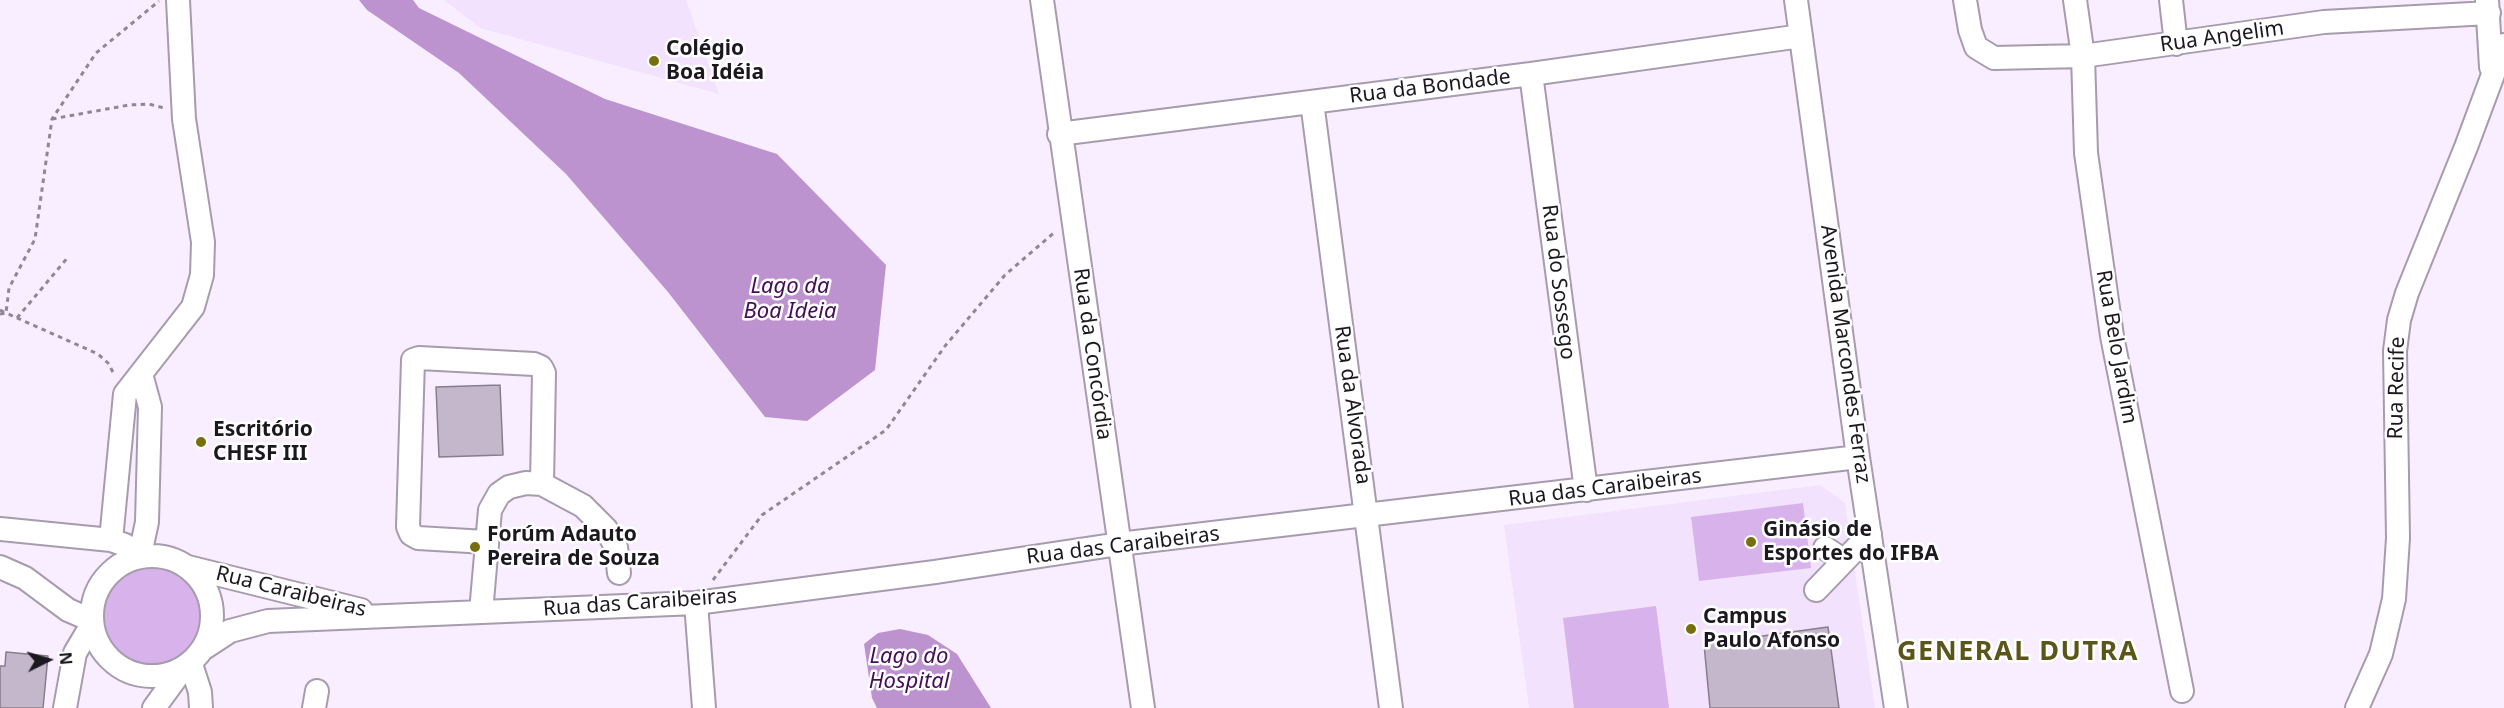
<!DOCTYPE html>
<meta charset="utf-8">
<style>
body{margin:0}
#map{position:relative;width:2504px;height:708px;overflow:hidden;background:#f9eeff;font-family:"Noto Sans",sans-serif}
canvas{display:block}
.north{position:absolute;left:18px;top:630px;width:60px;height:60px;-webkit-text-stroke:4px #fff;paint-order:stroke;rotate:85deg;font-size:16px;font-weight:700;line-height:24px;text-align:center;color:#1c181f}
.north::after{content:'';display:block;margin:auto;width:21px;height:27px;background:#1c181f;clip-path:polygon(50% 0,100% 100%,50% 72%,0 100%)}
</style>
<div id="map">
<canvas width="2504" height="708"></canvas>
<div class="north">N</div>
</div>
<script>
const c = document.querySelector('canvas').getContext('2d');
c.lineJoin = 'round';
function fillPath(path, color) {
  c.fillStyle = color;
  c.fill(path, 'evenodd');
}
function toPath(rows) {
  const path = new Path2D();
  for (const r of rows) {
    if (r.length === 3) {
      path.moveTo(r[0] + r[2], r[1]);
      path.arc(r[0], r[1], r[2], 0, 2 * Math.PI);
      continue;
    }
    path.moveTo(r[0], r[1]);
    for (let i = 2; i < r.length; i += 2) path.lineTo(r[i], r[i + 1]);
  }
  return path;
}
function stroke(path, color, width, dash) {
  c.strokeStyle = color;
  c.lineWidth = width;
  c.lineCap = dash ? 'butt' : 'round';
  c.setLineDash(dash || []);
  c.stroke(path);
}
function drawText(font, color, halo, rows, align = 'center') {
  c.font = font + ' "Noto Sans",sans-serif';
  c.lineWidth = 5;
  c.setLineDash([]);
  c.textBaseline = 'middle';
  c.strokeStyle = halo;
  c.fillStyle = color;
  for (const [text, x, y, turn = 0] of rows) {
    c.save();
    c.translate(x, y);
    c.rotate((+turn || 0) * Math.PI / 180);
    c.textAlign = isNaN(turn) ? turn : align;
    if (halo) c.strokeText(text, 0, 0);
    c.fillText(text, 0, 0);
    c.restore();
  }
}
fillPath(toPath([
 [444,0,686,0,719,94,480,28],
 [1820,485,1845,503,1875,708,1529,708,1504,525]
]), '#f3e2fd');
fillPath(toPath([
 [1803,503,1811,568,1699,581,1691,517],
 [152,617,58],
 [1656,606,1669,708,1574,708,1563,618]
]), '#d8b3eb');
fillPath(toPath([
 [359,0,413,0,419,8,605,99,777,154,886,265,875,370,807,421,765,417,668,292,566,174,459,73,367,10],
 [900,629,928,635,957,654,991,708,877,708,872,698,864,644,878,633]
]), '#bc93cf');
const building = toPath([
 [500,385,503,455,439,457,436,387,500,385],
 [1828,627,1839,708,1710,708,1704,644,1828,627],
 [6,652,48,656,43,708,0,708,0,666,5,666,6,652]
]);
fillPath(building, '#c4b7cb');
stroke(building, '#887c8f', 1.5);
const minor = toPath([
 [1042,0,1143,708],
 [1796,0,1858,457,1896,708],
 [1965,0,1970,30,1976,47,1994,58,2083,56,2324,22,2489,13],
 [2075,0,2083,56,2086,153,2112,336,2182,691],
 [2171,0,2176,44],
 [2487,0,2491,67],
 [1531,74,1586,490],
 [1312,102,1391,708],
 [1059,134,1531,74,1801,36],
 [0,529,111,540,125,545],
 [111,540,125,394,193,307,202,275,203,242,184,119,178,0],
 [486,542,418,538,411,534,408,527,413,360,419,358,534,364,541,367,544,373,542,484],
 [1825,548,1843,560],
 [141,550,147,522,150,407,141,374],
 [152,616,60],
 [0,567,25,578,68,610,91,620],
 [188,567,361,610],
 [1816,590,1870,534],
 [696,603,704,708],
 [481,612,490,510,499,494,509,487,526,483,542,484,583,506,606,529,616,547,619,573],
 [204,648,230,631,268,621,696,603,935,572,1119,544,1858,457],
 [191,664,200,692,201,708],
 [65,708,75,653,91,626],
 [154,708,181,671],
 [314,708,317,691],
 [2357,708,2381,654,2394,599,2398,538,2395,351,2399,320,2407,293,2466,147,2504,45]
]);
stroke(minor, '#a79bae', 26);
stroke(toPath([
 [52,119,129,105,149,104,164,108],
 [0,310,6,313,9,288,35,239,52,119,96,53,159,1],
 [0,314,6,313,98,354,108,363,114,374],
 [17,318,69,256],
 [713,580,762,515,886,430,945,346,1005,275,1056,231]
]), '#8f8793', 3, [4.5, 4.5]);
stroke(minor, '#fff', 22);
for (const [x, y, r, color] of [
 [654,61,6,"#776f0e"],
 [201,442,6,"#776f0e"],
 [1751,542,6,"#776f0e"],
 [475,547,6,"#776f0e"],
 [1691,629,6,"#776f0e"]
]) {
  const dot = new Path2D();
  dot.arc(x, y, r, 0, 2 * Math.PI);
  c.fillStyle = color;
  c.fill(dot);
  stroke(dot, '#fff', 2);
}
drawText('21px', '#1c181f', '#fff', [
 ["Rua Angelim",2222,37,-8],
 ["Rua da Bondade",1430,87,-7],
 ["Rua do Sossego",1558,282,83],
 ["Rua Belo Jardim",2116,347,80],
 ["Rua da Concórdia",1092,354,82],
 ["Avenida Marcondes Ferraz",1845,354,82],
 ["Rua Recife",2397,388,-89],
 ["Rua da Alvorada",1352,405,82],
 ["Rua das Caraibeiras",1605,488,-7],
 ["Rua das Caraibeiras",1123,546,-7],
 ["Rua Caraibeiras",291,592,14],
 ["Rua das Caraibeiras",640,603,-4]
]);
drawText('bold 21px', '#1c181f', '#fff', [
 ["Colégio",666,49],
 ["Boa Idéia",666,73],
 ["Escritório",213,430],
 ["CHESF III",213,454],
 ["Ginásio de",1763,530],
 ["Esportes do IFBA",1763,554],
 ["Forúm Adauto",487,535],
 ["Pereira de Souza",487,559],
 ["Campus",1703,617],
 ["Paulo Afonso",1703,641]
], 'left');
drawText('italic 22px', '#430e57', '#fff', [
 ["Lago da",790,287],
 ["Boa Ideia",790,312],
 ["Lago do",909,657],
 ["Hospital",909,682]
]);
c.letterSpacing = '1.5px';
drawText('bold 27px', '#5a5518', '#fff', [
 ["GENERAL DUTRA",2018,652]
]);
c.letterSpacing = '0px';
</script>
